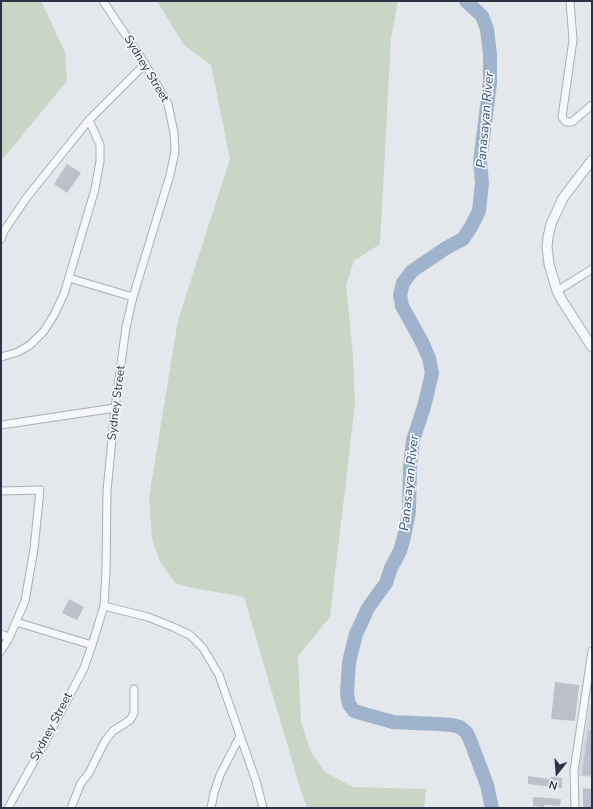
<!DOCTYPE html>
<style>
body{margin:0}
#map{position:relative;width:593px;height:809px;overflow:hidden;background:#e4e7ec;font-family:"Nunito Sans",sans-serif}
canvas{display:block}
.frame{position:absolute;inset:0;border:2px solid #2b3445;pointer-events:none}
.north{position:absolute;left:537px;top:753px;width:40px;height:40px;-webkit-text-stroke:3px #f4f6f9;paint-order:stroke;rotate:197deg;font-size:11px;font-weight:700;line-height:16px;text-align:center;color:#2b3445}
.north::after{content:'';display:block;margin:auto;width:14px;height:18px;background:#2b3445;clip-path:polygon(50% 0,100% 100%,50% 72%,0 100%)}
</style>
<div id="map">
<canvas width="593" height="809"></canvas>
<div class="frame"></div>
<div class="north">N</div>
</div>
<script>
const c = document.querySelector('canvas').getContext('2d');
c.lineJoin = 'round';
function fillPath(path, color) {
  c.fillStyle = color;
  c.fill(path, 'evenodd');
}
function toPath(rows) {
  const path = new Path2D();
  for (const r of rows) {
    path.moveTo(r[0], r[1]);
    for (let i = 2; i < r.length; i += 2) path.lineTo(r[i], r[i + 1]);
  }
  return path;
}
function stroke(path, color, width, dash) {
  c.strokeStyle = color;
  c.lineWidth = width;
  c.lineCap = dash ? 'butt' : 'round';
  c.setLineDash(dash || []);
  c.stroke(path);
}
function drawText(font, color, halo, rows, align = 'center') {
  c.font = font + ' "Nunito Sans",sans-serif';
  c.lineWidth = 3.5;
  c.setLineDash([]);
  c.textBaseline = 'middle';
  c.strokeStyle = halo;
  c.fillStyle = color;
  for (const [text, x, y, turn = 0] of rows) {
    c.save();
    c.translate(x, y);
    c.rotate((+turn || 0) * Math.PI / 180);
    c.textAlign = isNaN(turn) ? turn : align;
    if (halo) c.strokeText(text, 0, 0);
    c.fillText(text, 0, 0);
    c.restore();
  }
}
fillPath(toPath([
 [590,704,592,704,592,777,578,776]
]), '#d2d6de');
fillPath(toPath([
 [1,1,41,1,65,52,67,81,1,161],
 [157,1,398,1,391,39,380,244,354,261,346,285,353,356,355,404,330,617,298,656,301,722,311,752,325,772,353,787,426,789,424,808,307,808,300,788,244,597,188,587,175,583,160,562,152,539,149,497,178,320,230,159,211,65,184,45]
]), '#c9d6c5');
stroke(toPath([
 [466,1,482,16,487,29,490,54,490,83,480,162,482,183,479,211,471,227,463,239,446,248,412,271,403,283,400,295,402,306,422,342,429,358,432,373,424,407,413,440,410,466,409,512,404,537,400,551,391,568,386,583,368,608,356,634,349,662,347,694,349,704,354,711,368,715,393,722,438,724,452,725,460,727,467,733,472,745,487,785,492,808]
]), '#9fb4cc', 14);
fillPath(toPath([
 [67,164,81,173,67,193,54,184],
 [69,599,84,607,77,620,62,613],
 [555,682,579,685,575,721,551,719],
 [588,730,592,731,592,776,582,775],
 [528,776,550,779,551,777,562,778,562,788,528,784],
 [583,788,592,789,591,808,583,808],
 [533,797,561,799,560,806,544,805,544,807,533,806]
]), '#bbc0ca');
const minor = toPath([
 [570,1,573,40,562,117,566,122,572,122,592,105],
 [1,239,4,231,27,197,89,120,145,64],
 [69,278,133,297],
 [557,291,592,269],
 [1,357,18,352,30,345,44,331,54,315,64,294,95,189,100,161,100,145,89,120],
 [1,425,115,408],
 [1,491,40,490,34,549,25,601,9,638,1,651],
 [104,606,148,617,173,627,190,635,203,648,219,675,256,781,263,808],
 [16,622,92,645],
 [1,634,9,638],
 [8,808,45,742,84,668,92,645,104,606,106,571,107,491,115,408,126,327,133,297,170,175,175,152,174,133,168,104,145,64,103,1],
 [71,808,81,783,89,773,105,741,113,731,130,720,134,713,134,689],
 [211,808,214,793,220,775,240,736],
 [575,808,574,771,592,651]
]);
const tertiary = toPath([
 [592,160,563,198,551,224,548,237,547,247,549,264,557,291,563,302,592,347]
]);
stroke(minor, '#a9aeb7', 9);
stroke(tertiary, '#a9aeb7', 11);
stroke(minor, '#f7f8fa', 7);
stroke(tertiary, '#f7f8fa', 9);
drawText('12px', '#2b3445', '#f4f6f9', [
 ["Sydney Street",146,69,59],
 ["Sydney Street",117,403,-83],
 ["Sydney Street",52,727,-62]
]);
drawText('italic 13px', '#34527a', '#f4f6f9', [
 ["Panasayan River",486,120,-85],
 ["Panasayan River",410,483,-84]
]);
</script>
